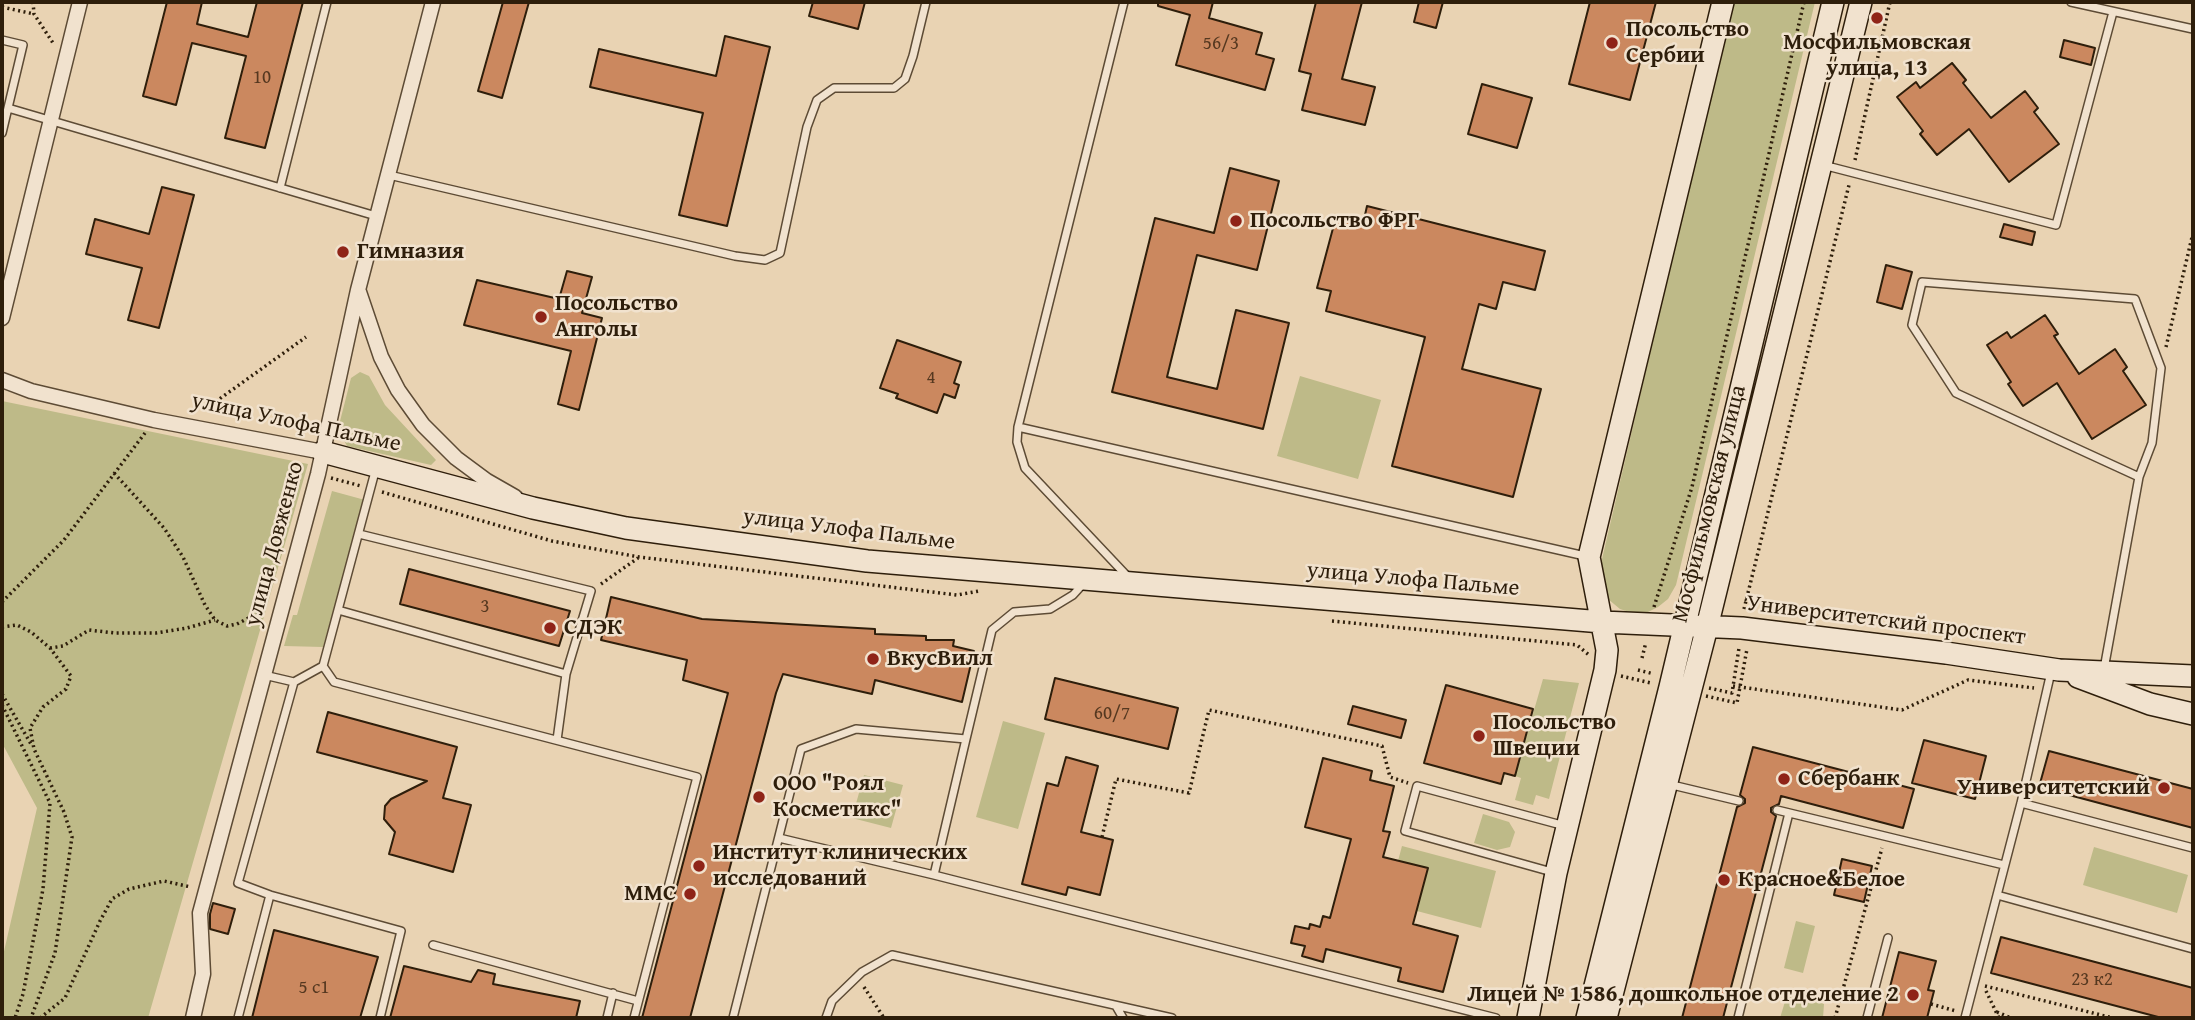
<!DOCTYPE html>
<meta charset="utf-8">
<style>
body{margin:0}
#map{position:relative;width:2195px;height:1020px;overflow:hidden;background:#e9d3b3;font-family:"Gentium Book Plus",serif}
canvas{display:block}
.frame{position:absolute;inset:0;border:4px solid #2e1e0b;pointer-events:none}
</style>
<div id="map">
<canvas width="2195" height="1020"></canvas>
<div class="frame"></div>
</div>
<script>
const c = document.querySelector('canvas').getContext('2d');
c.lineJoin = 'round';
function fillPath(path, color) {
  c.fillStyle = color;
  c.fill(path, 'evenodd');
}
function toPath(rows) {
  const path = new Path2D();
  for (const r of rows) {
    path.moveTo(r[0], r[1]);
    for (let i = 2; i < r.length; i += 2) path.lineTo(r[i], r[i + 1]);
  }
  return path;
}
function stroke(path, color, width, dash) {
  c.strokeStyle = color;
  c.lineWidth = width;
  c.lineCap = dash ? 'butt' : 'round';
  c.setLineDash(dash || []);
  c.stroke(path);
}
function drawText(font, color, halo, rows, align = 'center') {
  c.font = font + ' "Gentium Book Plus",serif';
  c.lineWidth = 5;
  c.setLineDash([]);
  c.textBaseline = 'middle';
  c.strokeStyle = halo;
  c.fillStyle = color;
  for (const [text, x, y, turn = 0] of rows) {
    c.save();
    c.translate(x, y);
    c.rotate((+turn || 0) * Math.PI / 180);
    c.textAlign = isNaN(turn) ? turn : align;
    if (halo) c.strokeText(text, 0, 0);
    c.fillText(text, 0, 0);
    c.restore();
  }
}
fillPath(toPath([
 [1732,2,1815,2,1676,585,1668,599,1658,607,1648,612,1632,613,1620,609,1608,599,1602,588,1599,572],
 [360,372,369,376,385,405,436,460,431,465,347,446,338,429,351,378],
 [1300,376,1381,400,1358,479,1277,456],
 [2,401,308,464,148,1018,2,1018,2,960,37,808,2,743],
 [332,491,365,500,323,647,284,646,293,615,297,615],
 [1543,679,1579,683,1549,799,1536,795,1533,805,1515,800,1521,778,1515,776],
 [1003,721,1045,733,1018,829,976,817],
 [864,775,903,785,891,828,852,818],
 [1483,814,1509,822,1515,832,1510,847,1497,850,1474,843],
 [1402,846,1496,871,1481,928,1417,911,1428,869,1398,861],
 [2094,847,2188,875,2177,913,2083,885],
 [1796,921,1815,926,1803,973,1784,968],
 [1792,994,1824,1004,1823,1018,1780,1018,1787,995]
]), '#beba88');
const building = toPath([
 [167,2,202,2,197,24,248,37,257,2,303,2,265,148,225,138,246,56,192,43,176,105,143,96,167,2],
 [503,2,529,2,502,98,478,91,503,2],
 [813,2,865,2,858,29,809,16,813,2],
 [1158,2,1213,2,1209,18,1262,33,1256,54,1274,59,1265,90,1176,65,1190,15,1158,6,1158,2],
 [1316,2,1362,2,1342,79,1375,87,1365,125,1302,110,1311,74,1299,71,1316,2],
 [1419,2,1443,2,1436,28,1414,22,1419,2],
 [1590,2,1656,2,1630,100,1569,84,1590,2],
 [725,36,770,47,727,226,679,215,703,113,590,87,599,49,716,76,725,36],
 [2064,40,2095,48,2091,65,2060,57,2064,40],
 [1952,63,1966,80,1963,83,1991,118,2025,91,2038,108,2034,112,2059,144,2009,182,1969,129,1937,155,1920,134,1923,131,1897,97,1916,82,1920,88,1952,63],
 [1482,84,1532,98,1517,148,1468,134,1482,84],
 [1230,168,1279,181,1257,270,1197,255,1167,377,1217,389,1236,310,1289,323,1263,429,1112,392,1155,218,1214,233,1230,168],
 [162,187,194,195,159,328,128,320,142,268,86,254,95,219,149,234,162,187],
 [1367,206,1545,251,1535,290,1503,282,1496,309,1479,304,1462,369,1541,389,1513,497,1392,466,1425,337,1326,311,1331,291,1317,288,1336,217,1363,224,1367,206],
 [2004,224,2035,232,2032,245,2000,237,2004,224],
 [1886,265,1912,272,1902,309,1877,302,1886,265],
 [567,271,592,277,582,313,602,318,579,410,558,404,571,351,464,325,477,280,559,299,567,271],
 [2045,315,2058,334,2054,336,2079,374,2115,349,2127,367,2123,371,2146,405,2092,439,2057,383,2023,406,2008,384,2011,382,1987,345,2007,332,2011,338,2045,315],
 [897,340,961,362,954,383,959,385,955,398,944,394,937,413,896,398,898,394,880,388,897,340],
 [409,569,570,611,559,646,400,604,409,569],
 [611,597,702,619,875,629,875,634,926,636,926,640,954,640,953,646,974,651,962,702,875,680,872,694,783,674,776,693,690,1018,642,1018,728,693,683,680,687,660,601,640,611,597],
 [1055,678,1178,708,1168,749,1045,719,1055,678],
 [1446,685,1533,709,1515,776,1504,773,1501,784,1424,763,1446,685],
 [1353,706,1406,720,1401,738,1348,724,1353,706],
 [328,712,457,747,443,798,471,805,453,872,389,854,395,832,384,819,385,806,391,799,427,781,317,752,328,712],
 [1924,740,1986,756,1975,799,1912,783,1924,740],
 [1753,747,1914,789,1903,828,1781,796,1779,804,1771,808,1771,812,1776,816,1723,1018,1682,1018,1737,807,1745,803,1745,799,1740,795,1753,747],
 [2049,751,2193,789,2193,828,2039,787,2049,751],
 [1066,757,1098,766,1081,832,1113,840,1100,895,1068,887,1066,895,1022,884,1047,783,1058,786,1066,757],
 [1323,758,1372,771,1370,780,1394,786,1383,831,1390,832,1383,857,1428,868,1413,924,1458,936,1443,992,1398,981,1401,968,1326,949,1323,962,1302,956,1305,946,1291,943,1295,926,1309,929,1310,924,1320,927,1323,916,1330,918,1351,839,1305,827,1323,758],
 [1842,859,1872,866,1864,902,1834,895,1842,859],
 [213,903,235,909,228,934,210,929,210,914,213,903],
 [274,930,378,957,360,1018,252,1018,274,930],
 [2001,937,2193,988,2193,1018,2162,1018,1991,973,2001,937],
 [1899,952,1936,961,1928,990,1934,991,1927,1018,1882,1018,1899,952],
 [404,966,471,982,478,970,495,974,493,984,580,1001,576,1018,390,1018,404,966]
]);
fillPath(building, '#cb885f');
stroke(building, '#2e1e0b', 2);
const lane = toPath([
 [1124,2,1018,427,1017,442,1025,468,1127,576],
 [2071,2,2193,29],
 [2,40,23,45,2,133],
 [8,108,376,216],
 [1823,165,2056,225,2113,12],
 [389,175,735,256,765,260,780,253,807,127,817,100,834,88,894,88,905,79,913,56,926,2],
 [280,188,327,2],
 [1018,427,1585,556],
 [338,610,566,674,591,591,359,534],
 [323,666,334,682,697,777,634,1018],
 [2104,669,2139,477,2152,443,2161,368,2135,299,1922,282,1912,325,1956,393,2139,477],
 [264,675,294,682],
 [557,740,566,674],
 [1668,784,1739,801],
 [2021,803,2193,848],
 [1777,810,2004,865],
 [779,838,934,875,1496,1018],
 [1552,872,1405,831,1417,786,1565,826],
 [934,875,966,739],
 [270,895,401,931,380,1018],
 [1997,895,2193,949],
 [433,945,638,1001],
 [1116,1006,1123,1018],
 [238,1018,270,895,238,883,294,682,323,666,376,468],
 [607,1018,613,993],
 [733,1018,801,749,856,729,966,739,992,630,1014,612,1050,609,1073,595,1083,584],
 [826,1018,832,1001,862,972,892,955,1172,1018],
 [1738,1018,1789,813],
 [1867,1018,1888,938],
 [1965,1018,2021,803,2051,672]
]);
const street = toPath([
 [359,292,381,357,398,390,423,425,456,458,487,481,515,497],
 [2,318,80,2],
 [2,380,31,391,154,420,323,452],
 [193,1018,203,974,200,913,318,474,358,290,433,2]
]);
const secondary = toPath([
 [323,452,533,508,626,528,867,561,1602,622,1742,628,1946,653,2059,670,2193,676],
 [2078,677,2150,704,2193,714],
 [1528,1018,1556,873,1605,670,1607,650,1589,557,1723,2],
 [1587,1018,1670,687,1833,2],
 [1606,1018,1707,627,1861,2]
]);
stroke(lane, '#5d4b35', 10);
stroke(street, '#5d4b35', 17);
stroke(secondary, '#2e1e0b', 24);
stroke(toPath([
 [33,2,34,14,53,43],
 [2,7,34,14],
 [1855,160,1890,2],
 [2166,347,2193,233],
 [211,405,306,337],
 [114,473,164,528,183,557,205,605,215,620,227,626,237,624,266,609],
 [331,478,361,486],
 [382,492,552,541,639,557,957,595,979,591],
 [601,584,638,558],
 [1745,599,1753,603,1752,610],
 [2,602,64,540,145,433],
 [1654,607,1692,487,1804,2],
 [1744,609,1849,185],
 [1332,621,1577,645,1589,655],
 [2,627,17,625,31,632,50,648,71,676,66,689,43,707,30,728,34,749,64,812,72,837,55,953,31,1018],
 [50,648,63,646,89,630,115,633,156,633,187,628,215,620],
 [1642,658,1646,642],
 [1638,670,1654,674],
 [1621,676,1651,683],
 [1733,686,1902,710,1968,680,2034,688],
 [1709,688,1732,693,1739,648],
 [2,694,31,744],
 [1706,696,1737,703,1747,649],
 [2,705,50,803,43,889,23,994,15,1018],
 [1102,837,1116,779,1189,793,1209,710,1382,746,1390,777,1408,783],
 [1985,986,2113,1018],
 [864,987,884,1018],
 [1986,991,1999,1018],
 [1931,1004,1956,1011],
 [1997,1012,2011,1018],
 [40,1018,65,998,100,921,112,899,129,889,164,881,191,887],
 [1835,1018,1882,848]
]), '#2e1e0b', 3.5, [2, 3.5]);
stroke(lane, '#f1e2ce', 7);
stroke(street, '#f1e2ce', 14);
stroke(secondary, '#f1e2ce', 21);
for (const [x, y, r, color] of [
 [1877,18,7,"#8f2418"],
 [1612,43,7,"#8f2418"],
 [1236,221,7,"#8f2418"],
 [343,252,7,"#8f2418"],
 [541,317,7,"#8f2418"],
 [550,628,7,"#8f2418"],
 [873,659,7,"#8f2418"],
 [1479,736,7,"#8f2418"],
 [1784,779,7,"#8f2418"],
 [2164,788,7,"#8f2418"],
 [759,797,7,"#8f2418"],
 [699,866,7,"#8f2418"],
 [1724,880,7,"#8f2418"],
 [690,894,7,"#8f2418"],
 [1913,995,7,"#8f2418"]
]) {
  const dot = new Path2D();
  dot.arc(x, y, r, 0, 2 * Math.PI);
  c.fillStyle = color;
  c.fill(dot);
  stroke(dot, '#f1e2ce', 2.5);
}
drawText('19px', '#553820', null, [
 ["56/3",1221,44],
 ["10",262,78],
 ["4",931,378],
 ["3",485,607],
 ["60/7",1112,714],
 ["23 к2",2092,980],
 ["5 с1",314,988]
]);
drawText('bold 23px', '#2e1e0b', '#f1e2ce', [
 ["Посольство",1626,30],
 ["Сербии",1626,56],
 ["Мосфильмовская",1877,43,"center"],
 ["улица, 13",1877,69,"center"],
 ["Посольство ФРГ",1250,221],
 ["Гимназия",357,252],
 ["Посольство",555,304],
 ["Анголы",555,330],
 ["СДЭК",564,628],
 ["ВкусВилл",887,659],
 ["Посольство",1493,723],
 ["Швеции",1493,749],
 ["Сбербанк",1798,779],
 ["ООО \"Роял",773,784],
 ["Косметикс\"",773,810],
 ["Университетский",2150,788,"right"],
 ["Институт клинических",713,853],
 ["исследований",713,879],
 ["Красное&Белое",1738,880],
 ["ММС",676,894,"right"],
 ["Лицей № 1586, дошкольное отделение 2",1899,995,"right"]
], 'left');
drawText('23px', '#2e1e0b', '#f1e2ce', [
 ["улица Улофа Пальме",296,423,12],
 ["Мосфильмовская улица",1710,504,-76],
 ["улица Улофа Пальме",849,530,7],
 ["улица Довженко",275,544,-75],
 ["улица Улофа Пальме",1413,580,5],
 ["Университетский проспект",1886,621,7]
]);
</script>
